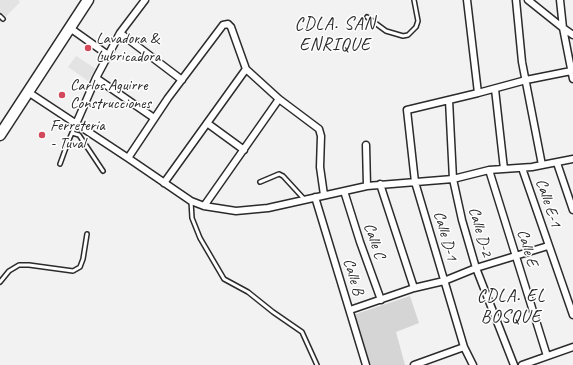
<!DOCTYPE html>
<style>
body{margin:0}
canvas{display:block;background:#f2f2f2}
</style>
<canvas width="573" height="365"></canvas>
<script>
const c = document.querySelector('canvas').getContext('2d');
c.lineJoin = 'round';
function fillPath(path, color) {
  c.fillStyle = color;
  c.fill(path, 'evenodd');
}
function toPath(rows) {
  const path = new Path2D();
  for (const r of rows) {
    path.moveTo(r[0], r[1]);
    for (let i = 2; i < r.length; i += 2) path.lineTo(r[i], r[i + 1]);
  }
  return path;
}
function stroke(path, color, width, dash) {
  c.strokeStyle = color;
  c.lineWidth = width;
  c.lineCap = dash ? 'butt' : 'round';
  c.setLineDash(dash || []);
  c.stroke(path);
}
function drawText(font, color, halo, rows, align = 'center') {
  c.font = font + ' Caveat,sans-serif';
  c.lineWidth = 3;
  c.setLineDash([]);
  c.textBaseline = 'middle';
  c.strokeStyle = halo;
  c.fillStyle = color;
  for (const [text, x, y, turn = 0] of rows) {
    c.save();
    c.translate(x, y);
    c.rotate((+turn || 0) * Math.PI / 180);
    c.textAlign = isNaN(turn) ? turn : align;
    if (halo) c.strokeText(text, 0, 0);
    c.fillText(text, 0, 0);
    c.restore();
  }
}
fillPath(toPath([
 [0,0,18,0,20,2,0,23],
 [76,56,96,69,88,81,68,67]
]), '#e3e3e3');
fillPath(toPath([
 [410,296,419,323,396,332,405,365,368,365,353,315]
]), '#d5d5d5');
const lane = toPath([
 [0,16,3,19],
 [367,17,386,31,403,36,408,35,416,27,418,21,414,0],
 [72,133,79,135,103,171],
 [60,164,68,142,76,124],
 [260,182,279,174,283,176,305,200],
 [191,201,192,218,200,238,224,279,248,292,273,312,302,332,317,365],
 [0,282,9,271,19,265,29,265,73,271,80,267,83,259,87,234]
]);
const street = toPath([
 [467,0,478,93],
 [516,0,522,62,542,165],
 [528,0,563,28,573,35],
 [560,0,563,28,573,79],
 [70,28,108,55],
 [120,33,182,80],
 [96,78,154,118],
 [495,89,504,169],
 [28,92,128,158,191,201,204,206,236,211,268,208,367,186,453,179,489,170,532,167,573,159],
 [449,100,453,179,462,220,476,268,514,365],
 [207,123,244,150],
 [76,124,96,78,120,33,145,0],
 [366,145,367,186],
 [128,158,168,98,223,25,228,24,231,27,246,69,279,99,319,129,321,136,320,167,324,195],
 [557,163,573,210],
 [522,168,573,315],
 [489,170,547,356],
 [164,183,246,69],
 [380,184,414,288],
 [344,191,360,242,381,300],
 [315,197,366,365],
 [204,206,279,99],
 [350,310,414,288,444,281,476,268,548,246],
 [414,365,464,347],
 [473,365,464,347,415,182,407,110,478,93,526,80,571,71],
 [522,365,573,347]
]);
const primary = toPath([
 [0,135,88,0]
]);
stroke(lane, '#2b2b2b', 6);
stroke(street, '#2b2b2b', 9);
stroke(primary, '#2b2b2b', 13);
stroke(lane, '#fff', 3);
stroke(street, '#fff', 6);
stroke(primary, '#fff', 10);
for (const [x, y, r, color] of [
 [88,48,4,"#d1495b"],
 [62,95,4,"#d1495b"],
 [42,135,4,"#d1495b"]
]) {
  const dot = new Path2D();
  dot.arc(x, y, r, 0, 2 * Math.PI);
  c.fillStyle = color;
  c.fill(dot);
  stroke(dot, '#fff', 1.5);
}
drawText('16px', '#2b2b2b', '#fff', [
 ["Lavadora &",96,39],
 ["Lubricadora",96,57],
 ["Carlos Aguirre",70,86],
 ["Construcciones",70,104],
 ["Ferreteria",50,126],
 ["- Tuval",50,144]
], 'left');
drawText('16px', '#2b2b2b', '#fff', [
 ["Calle E-1",548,203,71],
 ["Calle D-2",480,232,74],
 ["Calle D-1",445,236,74],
 ["Calle C",374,241,71],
 ["Calle E",527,248,73],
 ["Calle B",353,277,73]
]);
c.letterSpacing = '1px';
drawText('18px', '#2b2b2b', '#fff', [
 ["CDLA. SAN",335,24],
 ["ENRIQUE",335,45],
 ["CDLA. EL",511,296],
 ["BOSQUE",511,317]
]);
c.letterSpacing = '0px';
</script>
